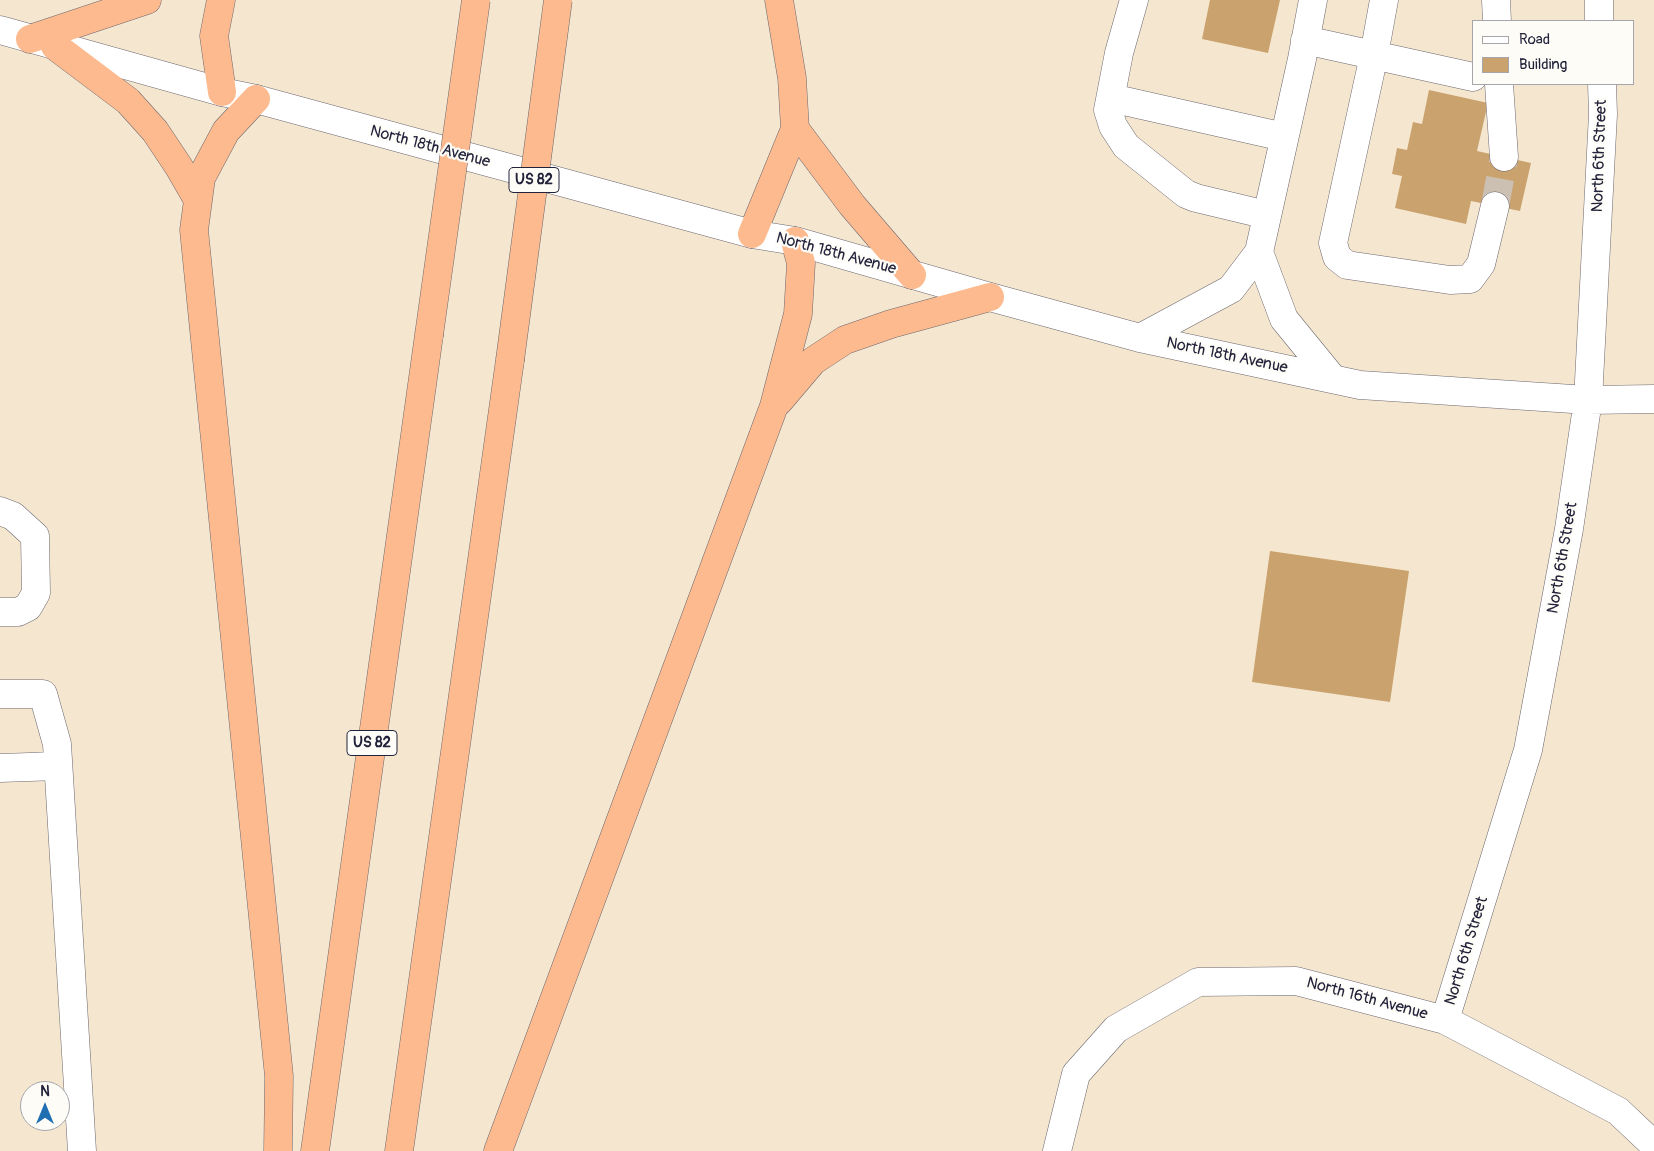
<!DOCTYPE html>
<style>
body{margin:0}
#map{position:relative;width:1654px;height:1151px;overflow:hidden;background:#f5e7cf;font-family:Pangolin,sans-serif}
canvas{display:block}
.legend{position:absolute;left:1472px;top:20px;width:162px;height:65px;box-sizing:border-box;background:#fdfcf7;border:1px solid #a5a5ac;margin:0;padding:6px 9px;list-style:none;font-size:15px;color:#22223b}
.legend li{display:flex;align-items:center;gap:10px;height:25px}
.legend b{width:25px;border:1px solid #a5a5ac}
.north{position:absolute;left:20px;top:1081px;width:50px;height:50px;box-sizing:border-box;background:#fdfcf7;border:1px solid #a5a5ac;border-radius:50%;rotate:0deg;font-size:14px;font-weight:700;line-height:20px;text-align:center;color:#22223b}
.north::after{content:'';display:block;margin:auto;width:18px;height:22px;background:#1f6fb2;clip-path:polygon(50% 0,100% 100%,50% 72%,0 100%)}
</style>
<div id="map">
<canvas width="1654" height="1151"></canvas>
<ul class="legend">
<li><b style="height:6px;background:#fff"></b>Road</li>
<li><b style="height:14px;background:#caa26e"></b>Building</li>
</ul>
<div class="north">N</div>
</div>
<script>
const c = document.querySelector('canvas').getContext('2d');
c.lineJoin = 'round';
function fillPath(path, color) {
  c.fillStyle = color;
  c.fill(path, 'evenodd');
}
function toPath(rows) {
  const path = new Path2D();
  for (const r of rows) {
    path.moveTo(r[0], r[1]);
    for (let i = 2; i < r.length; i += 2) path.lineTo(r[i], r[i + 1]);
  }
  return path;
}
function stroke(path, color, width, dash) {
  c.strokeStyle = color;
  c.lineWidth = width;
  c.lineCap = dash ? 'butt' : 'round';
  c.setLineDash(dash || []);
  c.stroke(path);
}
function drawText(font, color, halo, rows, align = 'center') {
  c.font = font + ' Pangolin,sans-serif';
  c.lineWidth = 4.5;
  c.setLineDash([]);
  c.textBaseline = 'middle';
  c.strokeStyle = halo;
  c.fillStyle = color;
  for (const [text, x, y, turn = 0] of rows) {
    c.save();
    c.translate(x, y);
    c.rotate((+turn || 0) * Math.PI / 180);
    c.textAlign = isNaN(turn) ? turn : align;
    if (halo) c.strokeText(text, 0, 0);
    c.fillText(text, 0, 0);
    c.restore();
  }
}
fillPath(toPath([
 [1210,0,1280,0,1268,53,1202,39],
 [1429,90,1488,103,1477,151,1531,163,1520,211,1471,201,1466,224,1395,208,1402,176,1392,174,1397,148,1407,150,1413,122,1422,124],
 [1270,551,1409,571,1390,702,1252,682]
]), '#caa26e');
stroke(toPath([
 [1495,206,1504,157]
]), '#cbc0b1', 28, [28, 14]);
const minor = toPath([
 [1134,0,1119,53,1108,110,1113,126,1126,146,1186,194,1196,198,1267,215],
 [1384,0,1374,55,1333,243,1337,257,1347,265,1450,280,1470,279,1481,264,1495,206],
 [1496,0,1497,21],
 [1599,0,1599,21],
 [0,30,222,92,256,99,752,234,795,241,990,297,1140,338,1360,385,1588,400,1654,399],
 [1305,40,1473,77],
 [1499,84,1504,157],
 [1111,98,1284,137],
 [1259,252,1284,319,1333,379],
 [1140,338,1231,289,1259,252,1302,59,1313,0],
 [0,511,13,516,35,536,36,593,28,607,18,612,0,612],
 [0,694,43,694,57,744,82,1151],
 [0,768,58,766],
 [1445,1020,1528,750,1569,529,1588,400,1603,114,1602,84],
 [1057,1151,1076,1074,1116,1029,1198,982,1296,981,1445,1020,1618,1111,1654,1145]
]);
const highway = toPath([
 [221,0,214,36,222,92],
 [30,39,147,0],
 [55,46,128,101,155,131,179,167,198,200],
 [256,99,226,131,201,178,194,230,279,1076,278,1151],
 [795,129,852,205,912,275],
 [752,234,795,129,792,78,779,0],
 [779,401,813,361,845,340,891,324,990,297],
 [315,1151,429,335],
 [399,1151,510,360],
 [498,1151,774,406,798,314,801,263,795,241]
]);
stroke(minor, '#6c676f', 29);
stroke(highway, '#6c676f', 29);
stroke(minor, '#fff', 28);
stroke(highway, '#fcba8e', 28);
const highwayBridge = toPath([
 [429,335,476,0],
 [510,360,558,0]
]);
stroke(highwayBridge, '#6c676f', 29, []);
stroke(highwayBridge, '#fcba8e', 28);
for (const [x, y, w] of [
 [534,180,50],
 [372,743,50]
]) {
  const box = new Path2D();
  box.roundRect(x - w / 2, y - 12.5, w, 25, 4);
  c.fillStyle = '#fdfcf7';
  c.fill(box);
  stroke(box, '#22223b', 1);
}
drawText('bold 15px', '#22223b', null, [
 ["US 82",534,180],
 ["US 82",372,743]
]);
drawText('16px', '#22223b', '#fdfcf7', [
 ["North 18th Avenue",430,147,15],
 ["North 6th Street",1600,156,-88],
 ["North 18th Avenue",836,254,15],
 ["North 18th Avenue",1227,356,12],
 ["North 6th Street",1563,558,-80],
 ["North 6th Street",1467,951,-73],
 ["North 16th Avenue",1367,999,15]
]);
</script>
